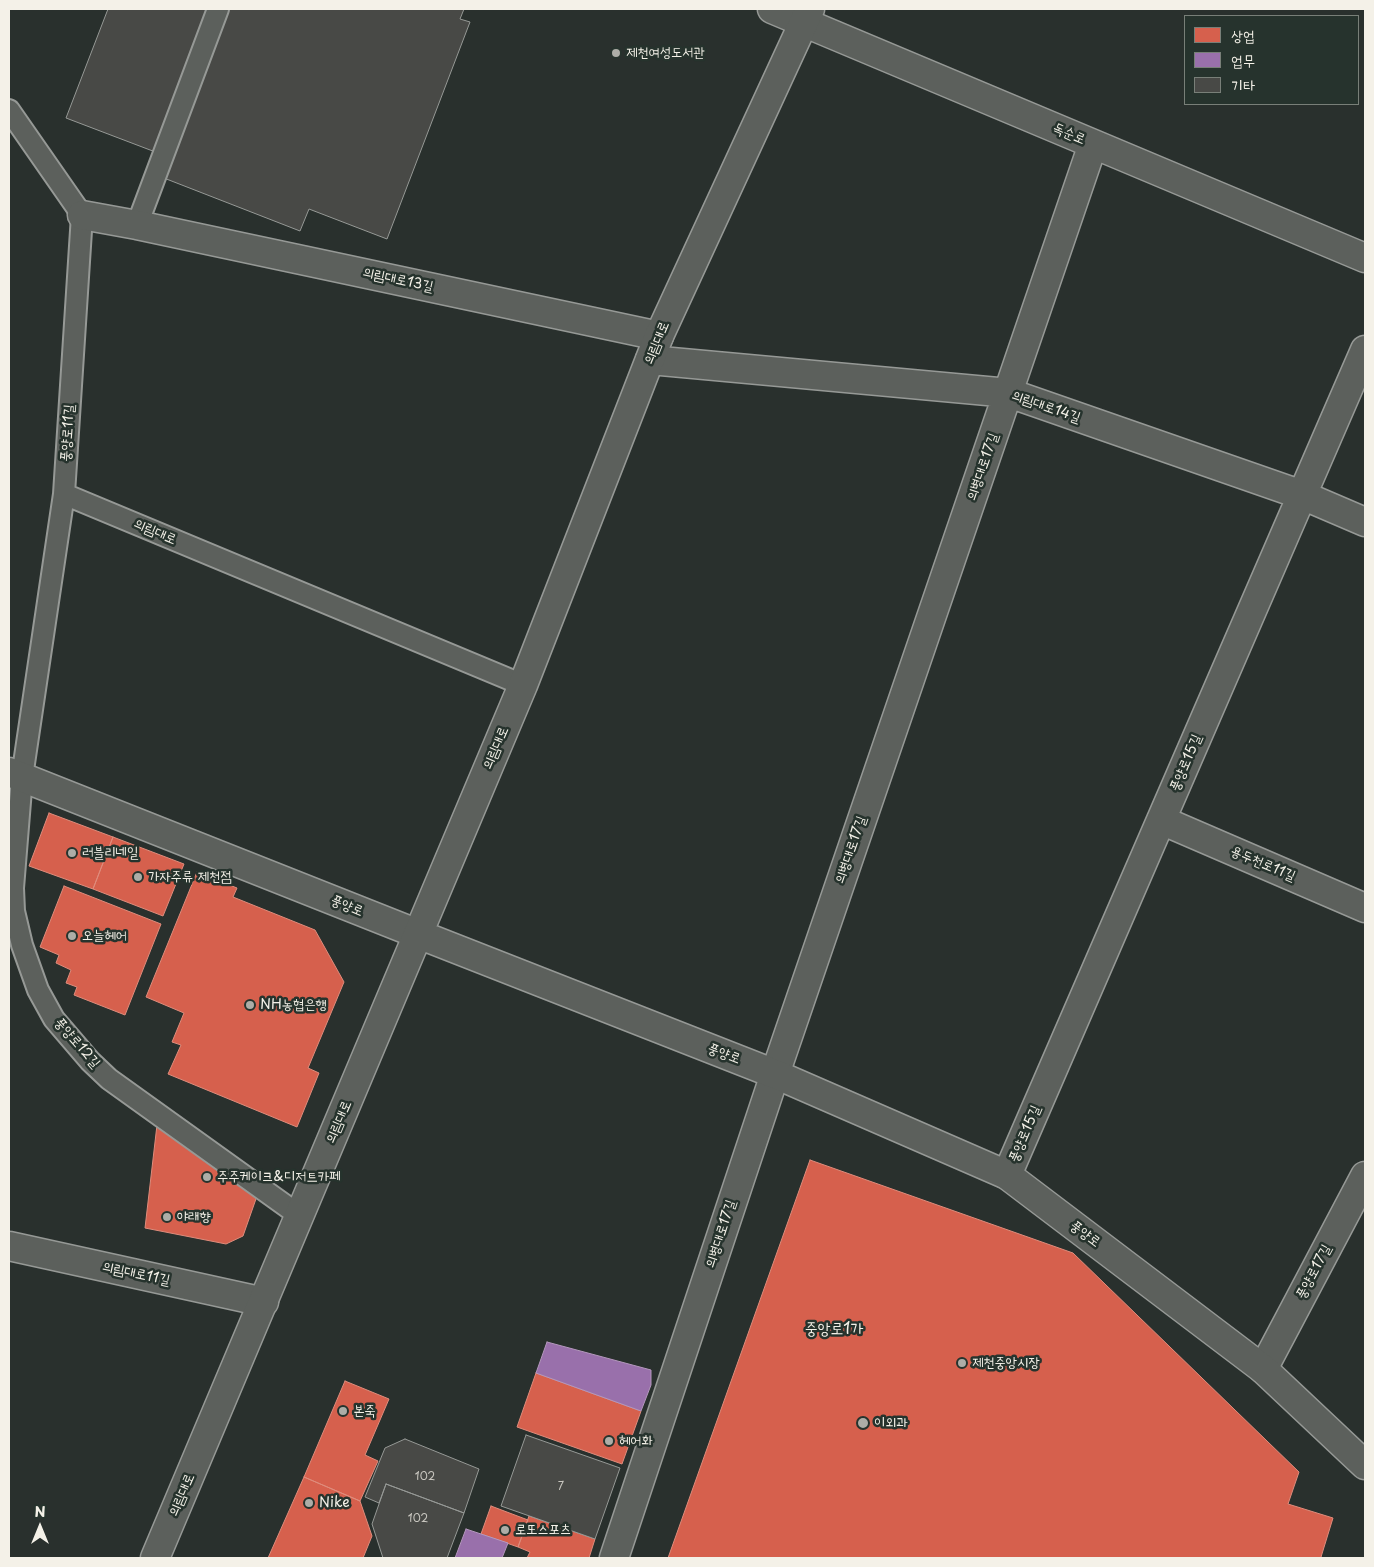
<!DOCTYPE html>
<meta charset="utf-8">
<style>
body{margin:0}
#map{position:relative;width:1374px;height:1567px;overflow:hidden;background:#29302d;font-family:"Playpen Sans","Poor Story",sans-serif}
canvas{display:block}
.frame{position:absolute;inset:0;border:10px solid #f4f1e8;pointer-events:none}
.legend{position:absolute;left:1184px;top:15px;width:175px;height:90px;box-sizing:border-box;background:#26332d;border:1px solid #787f78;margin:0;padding:6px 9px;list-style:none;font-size:15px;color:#f4f1e8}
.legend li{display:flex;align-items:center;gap:10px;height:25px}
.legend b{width:25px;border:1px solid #787f78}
.north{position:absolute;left:15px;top:1502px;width:50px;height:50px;-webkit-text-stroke:4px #26332d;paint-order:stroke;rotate:0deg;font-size:14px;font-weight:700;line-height:20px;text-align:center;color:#f4f1e8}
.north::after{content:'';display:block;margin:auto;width:18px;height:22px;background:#f4f1e8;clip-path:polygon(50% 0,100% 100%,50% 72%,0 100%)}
</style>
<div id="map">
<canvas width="1374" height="1567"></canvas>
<div class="frame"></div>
<ul class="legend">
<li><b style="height:14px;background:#d6604d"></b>상업</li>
<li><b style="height:14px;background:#9970ab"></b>업무</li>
<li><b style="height:14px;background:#484946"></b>기타</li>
</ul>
<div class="north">N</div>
</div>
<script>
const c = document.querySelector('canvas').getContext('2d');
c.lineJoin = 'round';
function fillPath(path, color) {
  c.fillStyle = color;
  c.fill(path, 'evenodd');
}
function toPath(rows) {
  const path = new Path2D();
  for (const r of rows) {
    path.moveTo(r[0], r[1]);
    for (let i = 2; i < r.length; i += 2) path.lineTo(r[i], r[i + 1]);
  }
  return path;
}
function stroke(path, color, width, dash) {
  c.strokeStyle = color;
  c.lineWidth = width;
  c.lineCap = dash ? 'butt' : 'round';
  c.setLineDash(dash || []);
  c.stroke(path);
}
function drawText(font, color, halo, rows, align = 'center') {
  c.font = font + ' "Playpen Sans","Poor Story",sans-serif';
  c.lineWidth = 5;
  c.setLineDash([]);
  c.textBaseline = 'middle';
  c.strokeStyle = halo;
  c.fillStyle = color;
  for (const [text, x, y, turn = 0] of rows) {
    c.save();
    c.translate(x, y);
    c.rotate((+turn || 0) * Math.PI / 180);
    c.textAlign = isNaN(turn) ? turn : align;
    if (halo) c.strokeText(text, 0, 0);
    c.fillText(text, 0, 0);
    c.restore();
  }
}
const shops = toPath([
 [49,813,113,837,93,889,29,866,49,813],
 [113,837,184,864,163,916,93,889,113,837],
 [197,872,237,888,233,897,315,930,344,982,308,1068,319,1073,297,1127,168,1074,181,1045,172,1042,184,1013,146,997,197,872],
 [64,886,161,924,125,1015,74,995,77,987,66,983,71,970,56,963,59,955,40,947,64,886],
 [157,1125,257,1196,243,1236,226,1244,145,1228,157,1125],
 [810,1160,1073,1253,1299,1472,1288,1504,1333,1518,1321,1557,1324,1558,668,1558,810,1160],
 [536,1373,641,1411,622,1464,517,1427,536,1373],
 [345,1381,389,1399,365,1455,378,1461,360,1501,304,1477,345,1381],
 [304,1477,360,1501,372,1536,363,1558,268,1558,304,1477],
 [491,1506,528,1520,518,1547,481,1534,491,1506],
 [529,1516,595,1539,589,1558,527,1558,530,1552,518,1547,529,1516]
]);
fillPath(shops, '#d6604d');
stroke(shops, '#df8c7c', 1);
const offices = toPath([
 [547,1342,651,1370,651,1385,641,1411,536,1373,547,1342],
 [466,1529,508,1543,502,1558,455,1558,466,1529]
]);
fillPath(offices, '#9970ab');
stroke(offices, '#b497bd', 1);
const building = toPath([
 [108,9,464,9,460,19,470,22,387,239,309,209,300,231,151,173,158,153,66,118,108,9],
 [526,1435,620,1468,595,1539,501,1506,526,1435],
 [405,1439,479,1469,464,1513,386,1484,379,1503,365,1497,385,1448,405,1439],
 [386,1484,464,1513,447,1558,383,1558,372,1524,386,1484]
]);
fillPath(building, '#484946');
stroke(building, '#969996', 1);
const lane = toPath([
 [9,110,82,215,64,494,22,777,13,888,14,911,22,945,38,990,54,1019,90,1061,109,1079,300,1216],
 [137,225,218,9],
 [64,494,523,685]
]);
const street = toPath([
 [772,9,1365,258],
 [82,215,137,225,659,336],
 [650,360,1009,393,1302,495,1365,522],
 [9,772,418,934],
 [1161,820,1365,908],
 [1007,1175,1365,350],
 [9,1246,264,1302],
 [1263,1369,1365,1176],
 [614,1558,775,1074,1093,144]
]);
const secondary = toPath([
 [418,934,775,1074,1007,1175,1263,1369,1365,1465],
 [155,1558,523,685,659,336,810,9]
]);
stroke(lane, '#969996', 24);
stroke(street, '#969996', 31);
stroke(secondary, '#969996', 31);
stroke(lane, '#5c605c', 20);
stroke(street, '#5c605c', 28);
stroke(secondary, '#5c605c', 28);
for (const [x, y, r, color] of [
 [616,53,5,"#adada7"],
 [72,853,5,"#adada7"],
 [138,877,5,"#adada7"],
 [72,936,5,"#adada7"],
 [250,1005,5,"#adada7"],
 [207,1177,5,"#adada7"],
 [167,1217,5,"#adada7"],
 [962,1363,5,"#adada7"],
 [343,1411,5,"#adada7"],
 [863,1423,6,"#adada7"],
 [609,1441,5,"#adada7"],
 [309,1503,5,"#adada7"],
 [505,1530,5,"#adada7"]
]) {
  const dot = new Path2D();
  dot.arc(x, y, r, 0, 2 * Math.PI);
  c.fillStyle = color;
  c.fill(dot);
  stroke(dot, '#26332d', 2);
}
drawText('11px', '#c9c7c0', null, [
 ["102",425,1477],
 ["7",561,1487],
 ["102",418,1519]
]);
drawText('14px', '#f4f1e8', '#26332d', [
 ["제천여성도서관",626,53],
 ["러블리네일",82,853],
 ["가자주류 제천점",148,877],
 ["오늘헤어",82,936],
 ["NH농협은행",260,1005],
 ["주주케이크&디저트카페",217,1177],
 ["야래향",177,1217],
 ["제천중앙시장",972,1363],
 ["본죽",353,1411],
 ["이외과",874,1423],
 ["헤어화",619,1441],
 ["Nike",319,1503],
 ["로또스포츠",515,1530]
], 'left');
drawText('14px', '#f4f1e8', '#26332d', [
 ["독순로",1069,134,23],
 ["의림대로13길",398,280,12],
 ["의림대로",657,343,-68],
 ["의림대로14길",1046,407,19],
 ["풍양로11길",68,433,-86],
 ["의병대로17길",983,467,-71],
 ["의림대로",155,532,23],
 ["의림대로",496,748,-67],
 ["풍양로15길",1186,763,-67],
 ["의병대로17길",851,850,-71],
 ["용두천로11길",1263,864,23],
 ["풍양로",347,906,22],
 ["풍양로12길",77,1043,49],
 ["풍양로",724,1054,21],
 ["의림대로",339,1122,-67],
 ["풍양로15길",1025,1134,-67],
 ["의병대로17길",721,1234,-72],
 ["풍양로",1085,1234,37],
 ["풍양로17길",1314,1272,-62],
 ["의림대로11길",136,1274,12],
 ["의림대로",182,1495,-67]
]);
drawText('16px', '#f4f1e8', '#26332d', [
 ["중앙로1가",834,1330]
]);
</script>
